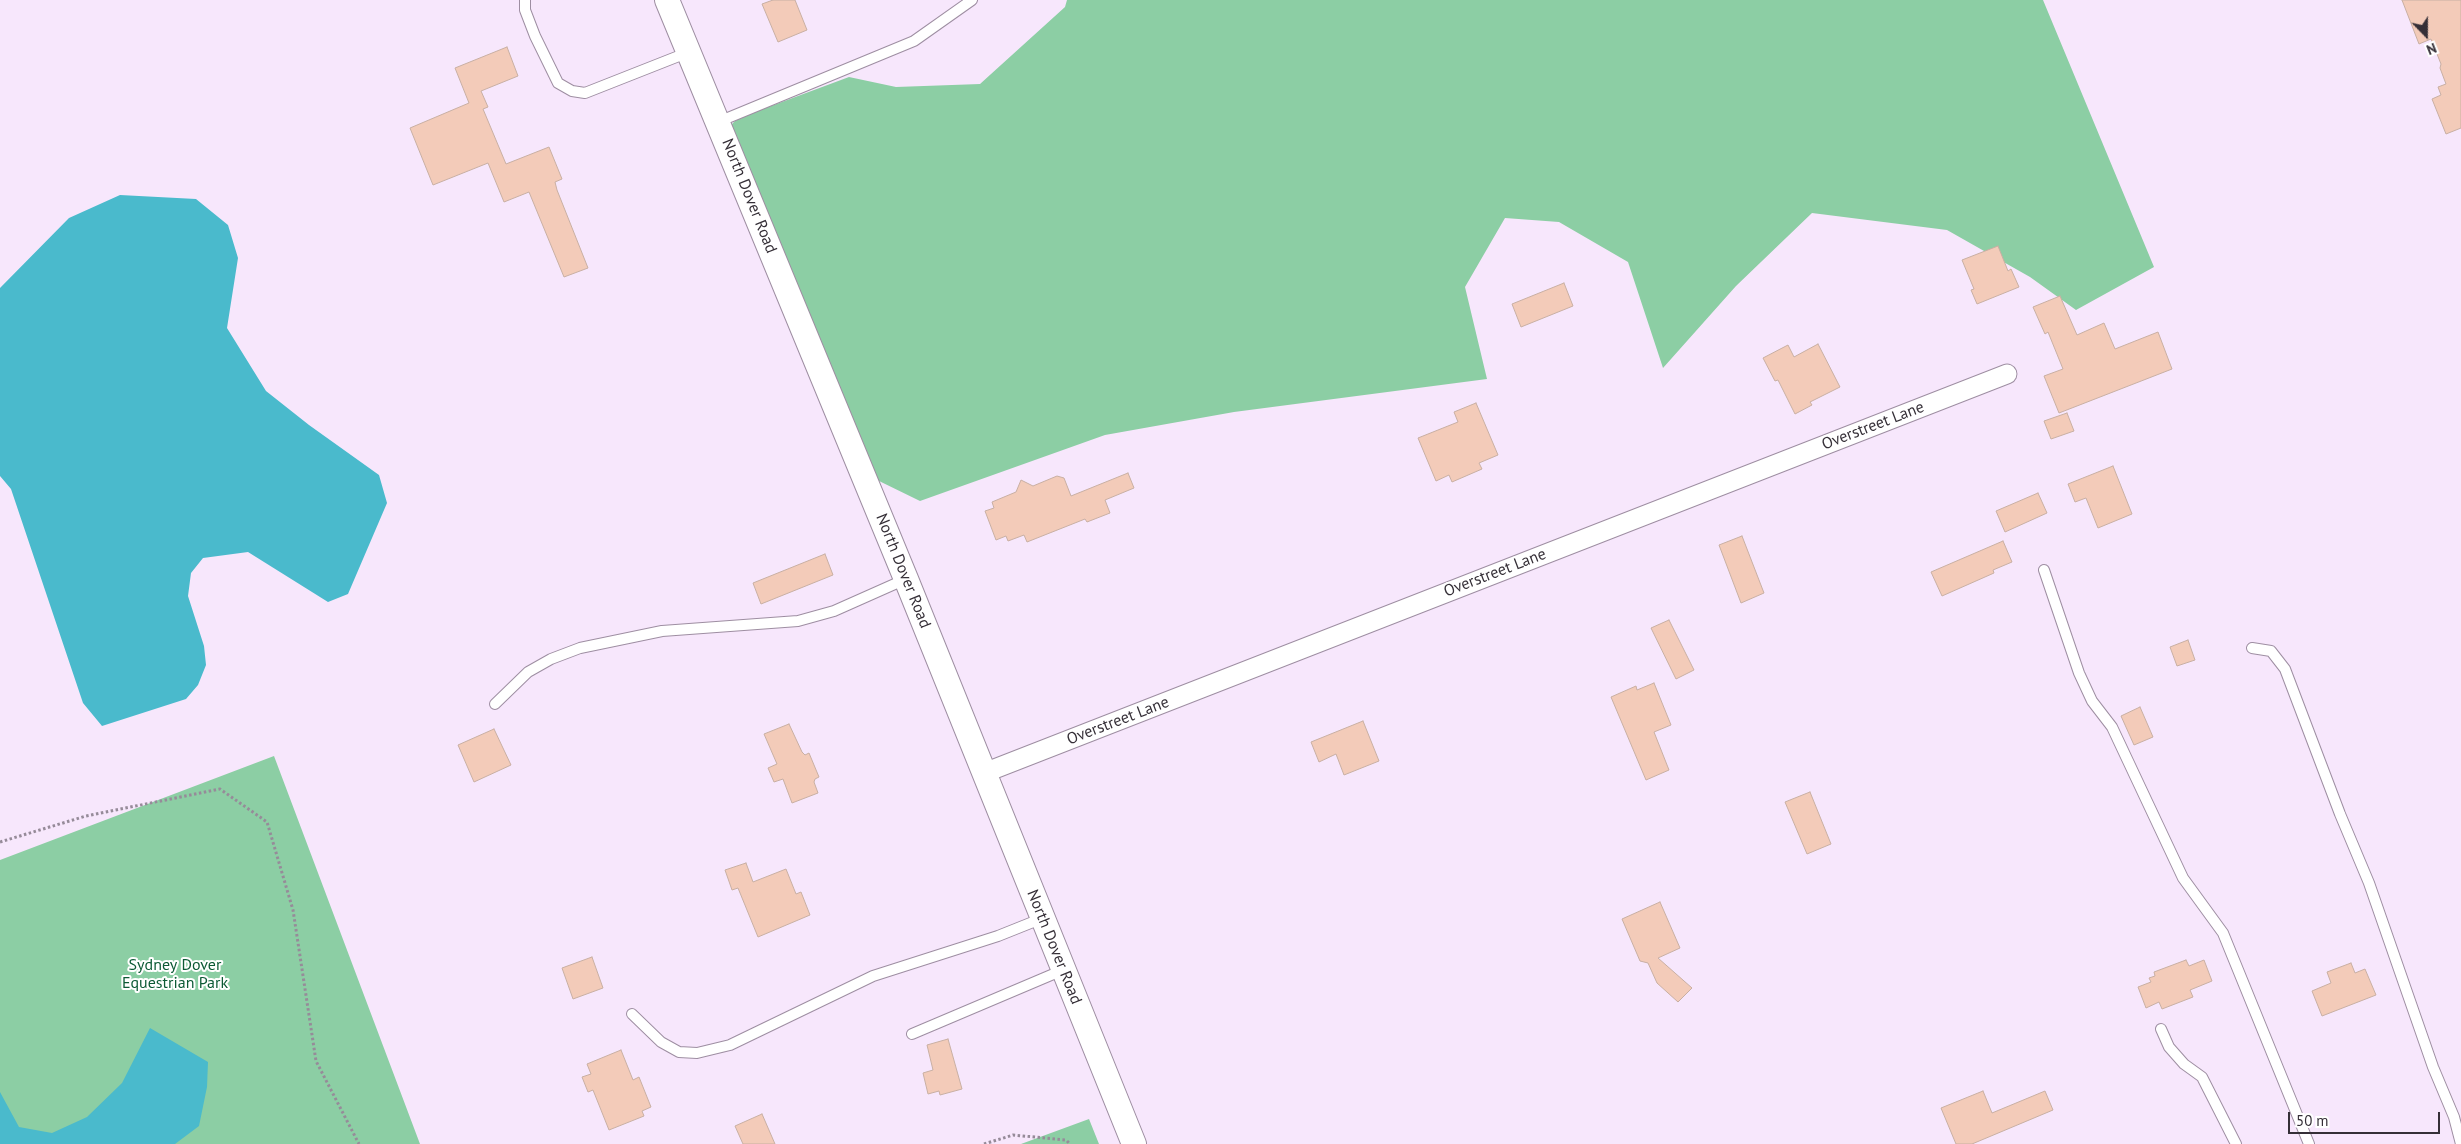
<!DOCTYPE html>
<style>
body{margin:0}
#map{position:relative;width:2461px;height:1144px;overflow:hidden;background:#f7e7fc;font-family:"PT Sans",sans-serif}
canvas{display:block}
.north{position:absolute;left:2401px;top:10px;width:50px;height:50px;-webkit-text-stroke:4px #fff;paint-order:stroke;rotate:158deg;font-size:14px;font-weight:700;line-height:20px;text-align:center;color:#352f37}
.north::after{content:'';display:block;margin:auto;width:18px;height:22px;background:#352f37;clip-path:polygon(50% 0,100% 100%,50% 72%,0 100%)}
.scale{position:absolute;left:2288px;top:1112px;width:152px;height:22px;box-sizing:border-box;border:2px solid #352f37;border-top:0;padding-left:6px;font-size:15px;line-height:18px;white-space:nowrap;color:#352f37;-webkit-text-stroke:4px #fff;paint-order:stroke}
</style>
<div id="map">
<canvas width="2461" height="1144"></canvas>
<div class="north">N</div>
<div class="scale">50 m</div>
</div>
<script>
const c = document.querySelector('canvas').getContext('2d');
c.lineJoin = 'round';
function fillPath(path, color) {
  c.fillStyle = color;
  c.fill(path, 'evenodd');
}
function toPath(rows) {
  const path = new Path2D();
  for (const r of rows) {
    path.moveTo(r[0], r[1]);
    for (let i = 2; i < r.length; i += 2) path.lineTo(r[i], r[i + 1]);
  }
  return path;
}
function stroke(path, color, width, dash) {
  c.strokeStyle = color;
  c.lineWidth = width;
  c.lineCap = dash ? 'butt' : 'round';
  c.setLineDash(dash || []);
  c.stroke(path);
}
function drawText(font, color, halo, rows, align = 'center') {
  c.font = font + ' "PT Sans",sans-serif';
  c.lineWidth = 4;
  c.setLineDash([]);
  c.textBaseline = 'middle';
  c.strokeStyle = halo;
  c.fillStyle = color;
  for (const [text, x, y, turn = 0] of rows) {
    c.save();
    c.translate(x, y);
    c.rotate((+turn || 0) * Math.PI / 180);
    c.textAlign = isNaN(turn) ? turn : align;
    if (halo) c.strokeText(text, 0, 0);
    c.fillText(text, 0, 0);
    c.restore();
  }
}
fillPath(toPath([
 [1067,0,2043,0,2154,267,2076,310,2030,277,1947,230,1812,213,1736,286,1663,368,1628,262,1559,222,1505,218,1465,287,1487,379,1234,412,1105,435,920,501,877,480,731,125,735,121,755,112,849,77,896,87,980,84,1065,7],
 [274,756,420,1144,0,1144,0,860],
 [1089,1119,1099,1144,1021,1144]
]), '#8ccea4');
fillPath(toPath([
 [120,195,196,199,228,225,238,258,227,328,266,391,309,425,379,475,387,503,348,594,328,602,248,552,203,558,191,573,188,596,204,646,206,665,198,685,186,699,102,726,83,703,11,489,0,476,0,288,69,218],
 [150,1028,208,1062,207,1087,199,1126,175,1144,0,1144,0,1092,19,1127,52,1133,87,1117,122,1083]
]), '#4abacc');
const building = toPath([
 [773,0,795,0,807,30,778,42,762,4,773,0],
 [2402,0,2461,0,2461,128,2446,134,2432,99,2441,95,2438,87,2446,84,2440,68,2441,64,2431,39,2419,44,2402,0],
 [507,47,518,76,481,91,488,107,483,109,506,164,549,147,562,179,555,182,557,190,588,268,564,277,529,192,504,202,488,163,433,185,410,128,469,103,455,68,507,47],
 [1998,246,2008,271,2011,269,2019,287,1977,304,1971,290,1974,289,1962,260,1998,246],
 [1564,283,1573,306,1521,327,1512,304,1564,283],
 [2060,296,2077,335,2104,323,2115,349,2158,332,2172,369,2059,413,2044,376,2063,369,2048,332,2045,334,2033,307,2060,296],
 [1818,344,1840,387,1810,402,1812,405,1795,414,1778,380,1775,381,1763,358,1788,345,1794,357,1818,344],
 [1476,403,1498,455,1479,463,1482,469,1452,482,1449,475,1436,481,1418,438,1458,422,1454,412,1476,403],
 [2067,413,2074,431,2051,439,2044,421,2067,413],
 [2113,466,2132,514,2098,528,2086,498,2075,502,2068,484,2113,466],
 [1128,473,1134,488,1105,500,1110,513,1087,522,1085,519,1027,542,1024,535,1008,541,1006,536,996,540,985,511,994,508,992,502,1016,492,1021,480,1033,486,1057,476,1064,478,1071,496,1128,473],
 [2038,493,2047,513,2005,532,1996,511,2038,493],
 [1742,536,1764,593,1741,603,1719,545,1742,536],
 [2003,541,2012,562,1993,570,1994,573,1942,596,1931,572,2003,541],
 [825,554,833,575,761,604,753,583,825,554],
 [1669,620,1694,670,1676,679,1651,628,1669,620],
 [2188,640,2195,660,2177,666,2170,647,2188,640],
 [1654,683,1671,725,1654,732,1669,770,1646,780,1611,697,1636,686,1637,690,1654,683],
 [2140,707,2153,737,2134,745,2121,716,2140,707],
 [1363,721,1379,761,1344,775,1336,754,1319,762,1311,742,1363,721],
 [789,724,802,752,805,755,809,753,819,777,815,779,814,782,818,793,792,803,783,779,774,782,768,768,777,764,764,734,789,724],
 [494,729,511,765,474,782,458,745,494,729],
 [1810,792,1831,844,1807,854,1785,802,1810,792],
 [746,863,753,882,786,869,796,894,801,892,810,915,758,937,738,888,732,890,725,870,746,863],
 [1660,902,1680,948,1658,958,1692,988,1678,1002,1657,983,1648,963,1640,961,1622,919,1660,902],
 [592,957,603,988,573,999,562,968,592,957],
 [2186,960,2189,966,2204,960,2212,981,2190,990,2193,997,2162,1009,2159,1002,2146,1008,2138,987,2151,982,2149,978,2155,976,2154,972,2186,960],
 [2351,963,2355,973,2365,969,2376,995,2322,1016,2312,991,2331,983,2327,972,2351,963],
 [948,1039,962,1089,940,1095,939,1091,928,1094,923,1073,933,1070,927,1045,948,1039],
 [621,1050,633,1080,639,1077,651,1107,642,1111,644,1116,609,1130,593,1090,588,1092,582,1077,591,1074,587,1064,621,1050],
 [1983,1091,1992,1113,2045,1091,2053,1110,1972,1144,1956,1144,1941,1108,1983,1091],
 [762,1114,775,1144,743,1144,735,1126,762,1114]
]);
fillPath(building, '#f3cbb9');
stroke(building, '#c8afa3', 1);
const service = toPath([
 [525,0,525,10,535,36,558,83,572,91,585,93,689,52],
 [718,122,914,41,972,0],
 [2044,570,2079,673,2092,701,2112,727,2183,878,2223,933,2309,1144],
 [2252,648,2271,651,2285,669,2340,814,2369,883,2433,1067,2454,1117,2461,1144],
 [495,704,528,672,551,659,580,648,662,631,798,621,834,611,906,579],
 [632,1014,661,1042,679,1052,697,1053,730,1045,873,976,998,936,1043,918],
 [2161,1029,2169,1047,2184,1064,2202,1077,2236,1144],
 [912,1034,1063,970]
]);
const minor = toPath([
 [984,773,2007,374]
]);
const tertiary = toPath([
 [667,0,906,579,1134,1144]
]);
stroke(service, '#9e8ea2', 12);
stroke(minor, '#9e8ea2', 21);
stroke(tertiary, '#9e8ea2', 26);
stroke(toPath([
 [0,842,86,816,220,789,267,822,293,910,316,1061,359,1144],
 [984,1144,1013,1135,1066,1140,1070,1144]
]), '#968b99', 3, [2.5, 2.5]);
stroke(service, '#fff', 10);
stroke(minor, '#fff', 19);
stroke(tertiary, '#fff', 24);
drawText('16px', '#352f37', '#fff', [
 ["North Dover Road",749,196,68],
 ["Overstreet Lane",1873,426,-21],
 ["North Dover Road",903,571,68],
 ["Overstreet Lane",1495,573,-21],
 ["Overstreet Lane",1118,721,-21],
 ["North Dover Road",1054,947,68]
]);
drawText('16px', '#0c5a35', '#fff', [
 ["Sydney Dover",175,965],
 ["Equestrian Park",175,983]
]);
</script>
